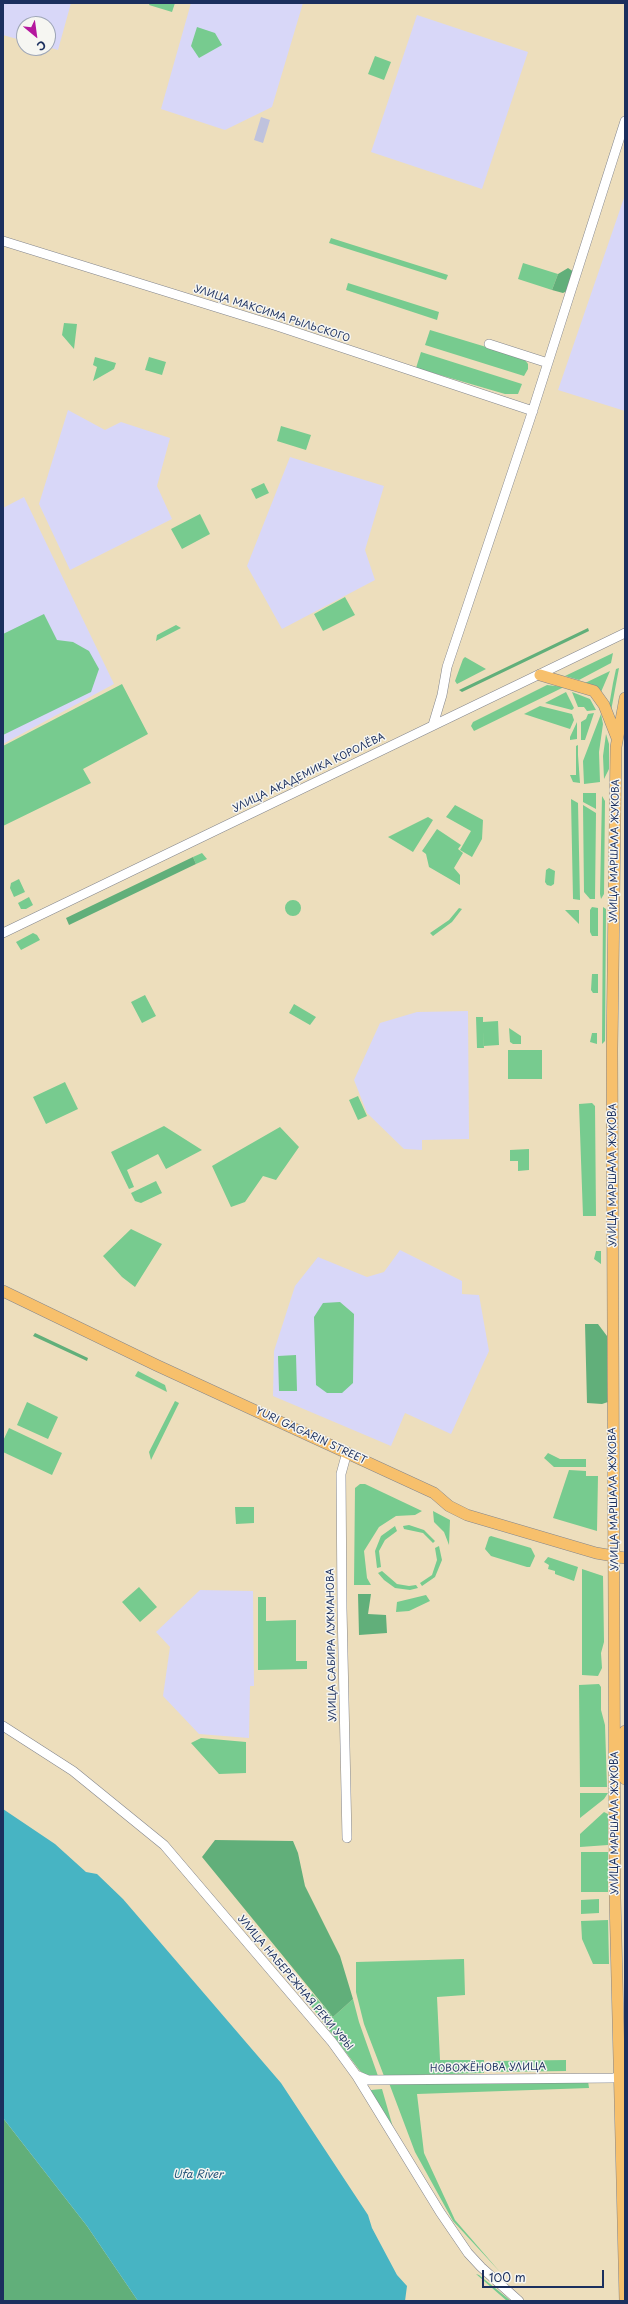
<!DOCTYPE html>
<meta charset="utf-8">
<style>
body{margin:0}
#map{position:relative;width:628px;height:2304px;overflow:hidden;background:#eddebc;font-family:"Playpen Sans",sans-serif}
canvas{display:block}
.frame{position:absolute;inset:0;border:4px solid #1b2f5e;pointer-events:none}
.north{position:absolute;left:16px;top:16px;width:40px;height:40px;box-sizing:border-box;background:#f6f6f2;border:1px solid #9ea6b7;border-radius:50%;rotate:151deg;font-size:11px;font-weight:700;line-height:16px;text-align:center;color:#1b2f5e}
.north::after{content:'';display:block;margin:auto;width:14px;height:18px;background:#b5179e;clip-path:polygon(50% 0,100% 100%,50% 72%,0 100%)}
.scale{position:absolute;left:482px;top:2270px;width:122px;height:18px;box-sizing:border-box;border:2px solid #1b2f5e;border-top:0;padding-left:5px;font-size:12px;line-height:14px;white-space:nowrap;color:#1b2f5e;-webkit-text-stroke:3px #f6f6f2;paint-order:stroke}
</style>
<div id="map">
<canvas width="628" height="2304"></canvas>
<div class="frame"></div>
<div class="north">С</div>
<div class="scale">100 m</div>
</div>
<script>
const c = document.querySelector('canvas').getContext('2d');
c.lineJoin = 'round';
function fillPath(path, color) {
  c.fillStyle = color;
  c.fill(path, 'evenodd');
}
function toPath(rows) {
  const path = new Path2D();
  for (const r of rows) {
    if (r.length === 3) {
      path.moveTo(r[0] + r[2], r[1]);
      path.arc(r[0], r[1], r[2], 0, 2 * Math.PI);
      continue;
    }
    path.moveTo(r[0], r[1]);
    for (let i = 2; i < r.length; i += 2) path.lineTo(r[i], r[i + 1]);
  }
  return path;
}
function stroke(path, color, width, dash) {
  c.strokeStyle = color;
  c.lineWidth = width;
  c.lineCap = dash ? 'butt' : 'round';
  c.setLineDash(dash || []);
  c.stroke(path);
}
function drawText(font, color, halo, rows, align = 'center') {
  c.font = font + ' "Playpen Sans",sans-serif';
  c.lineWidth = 3;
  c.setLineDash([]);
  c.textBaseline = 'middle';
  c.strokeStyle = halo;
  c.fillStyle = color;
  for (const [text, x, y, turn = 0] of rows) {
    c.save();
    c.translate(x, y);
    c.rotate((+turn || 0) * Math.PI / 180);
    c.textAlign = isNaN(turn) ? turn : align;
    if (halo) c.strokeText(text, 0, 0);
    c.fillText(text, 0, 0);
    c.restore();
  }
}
fillPath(toPath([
 [3,3,71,3,58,50,48,47,48,24,24,24,24,41,3,35],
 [191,3,303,3,272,107,225,130,161,109],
 [417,15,528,52,482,189,371,152],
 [625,195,625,411,558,390],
 [68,410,105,430,121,422,170,438,157,486,172,519,70,570,39,504],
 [290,457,384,486,365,550,375,580,282,629,247,566],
 [24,497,114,684,3,744,3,508],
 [468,1011,469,1139,422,1140,422,1150,404,1149,367,1113,354,1080,380,1023,417,1012],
 [400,1250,462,1281,462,1294,479,1295,489,1351,451,1434,405,1413,391,1446,273,1396,274,1351,295,1286,318,1257,367,1277,384,1272],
 [200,1590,253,1591,254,1686,250,1686,249,1738,199,1734,163,1696,170,1647,156,1632]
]), '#d8d7f8');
fillPath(toPath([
 [261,117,270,120,263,143,254,140]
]), '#bfc2dd');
fillPath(toPath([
 [150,3,175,3,172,12,149,5],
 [197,27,215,33,222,45,199,58,191,46],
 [375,56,391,62,384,80,368,74],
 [331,238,448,275,446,280,329,243],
 [523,263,558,274,552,290,518,279],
 [348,283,439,312,437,320,346,290],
 [64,323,77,324,74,349,62,335],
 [430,330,516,356,525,360,528,364,528,369,524,376,425,345],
 [421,352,522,384,518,394,505,394,416,368],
 [95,357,116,363,114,369,93,381,97,367,93,365],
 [149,357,166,362,162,375,145,370],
 [281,426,311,435,306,450,277,441],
 [264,483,269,493,256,499,251,489],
 [200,514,210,534,182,549,171,529],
 [345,597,355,615,323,631,314,614],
 [44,614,57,640,73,642,89,651,99,669,91,692,3,735,3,634],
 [176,625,181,628,156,641,157,635],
 [613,653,611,663,579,680,565,676],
 [465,657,486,669,457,684,455,681,463,659],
 [619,668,611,711,609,706,613,683,616,669],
 [610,671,601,692,585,683],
 [122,684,148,734,83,769,91,783,3,826,3,746],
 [547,685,564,687,474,731,471,726,473,722],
 [566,692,574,708,572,710,545,703],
 [572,692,590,699,596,710,587,711,584,707,578,707],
 [540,706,572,714,574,720,570,729,524,714],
 [594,713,585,740,581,740,581,722,586,719,588,714],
 [601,714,603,724,599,752,600,782,584,784,583,761],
 [577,722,577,739,570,740,570,737],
 [606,734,609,744,609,769,604,779,603,756],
 [578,745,578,755,580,783,573,782,570,775,576,775,576,746],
 [583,793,596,793,596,809,583,802],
 [602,796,605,801,604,894,601,899,600,894],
 [571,799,578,803,580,900,573,899],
 [455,805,483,820,482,839,472,857,460,850,471,831,446,817],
 [583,805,596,813,595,899,590,899,584,892],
 [428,817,433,820,413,852,388,837],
 [437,829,461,845,458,849,463,853,454,868,460,875,460,885,429,867,426,854,422,851],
 [202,853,207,859,196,864,193,857],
 [549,868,555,871,554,884,551,886,547,885,545,882,546,870],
 [19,879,25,892,14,897,10,888,11,883],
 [29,897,33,905,26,909,21,909,18,903],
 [293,908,8],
 [592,907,598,908,598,936,592,936,590,932,590,910],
 [603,907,606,909,605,1041,602,1044],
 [459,908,462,909,452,922,433,936,430,933,449,920],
 [565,910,579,910,579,924],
 [33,933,37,935,40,940,21,950,16,942],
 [592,974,598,974,598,993,593,993,591,990],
 [145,995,156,1016,142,1023,131,1002],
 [294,1004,316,1017,310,1025,289,1013],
 [476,1017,483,1017,483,1022,498,1021,499,1045,484,1046,483,1029,484,1048,477,1048],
 [509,1028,521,1036,521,1044,513,1044,510,1042],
 [592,1033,597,1033,597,1044,590,1042],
 [508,1050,542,1050,542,1079,508,1079],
 [65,1082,78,1109,46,1124,33,1097],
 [358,1096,367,1116,358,1120,349,1100],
 [592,1103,595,1106,596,1216,583,1216,579,1104],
 [164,1126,202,1150,166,1169,158,1154,127,1170,134,1187,129,1189,111,1152],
 [280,1127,299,1147,276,1180,263,1176,245,1202,231,1207,212,1166],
 [529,1149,529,1170,518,1171,518,1161,510,1161,510,1150],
 [156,1181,162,1193,141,1203,135,1201,131,1193],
 [131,1229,162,1244,135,1287,122,1277,103,1256],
 [596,1251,601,1251,601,1264,594,1259],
 [340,1302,354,1314,353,1383,342,1393,327,1393,316,1385,314,1317,323,1303],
 [296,1355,297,1391,279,1391,278,1356],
 [138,1371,165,1385,167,1392,135,1376],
 [175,1401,179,1403,151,1460,149,1452],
 [27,1402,58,1417,48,1439,17,1425],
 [9,1428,62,1453,52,1475,3,1452,3,1441],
 [548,1453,560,1459,586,1459,586,1467,554,1467,544,1458],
 [569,1470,586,1471,586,1476,598,1476,597,1531,553,1518],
 [360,1484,365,1484,422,1511,415,1515,396,1516,379,1527,364,1551,367,1578,371,1585,354,1585,355,1488],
 [235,1507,254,1507,254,1523,236,1524],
 [433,1511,450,1520,449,1545,444,1532,434,1522],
 [409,1525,424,1530,435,1541,433,1543,423,1533,404,1529,403,1526],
 [395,1526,397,1531,385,1540,379,1551,381,1567,377,1568,375,1551,381,1536],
 [491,1536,531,1548,535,1556,530,1567,527,1567,491,1556,485,1549,489,1537],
 [439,1546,442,1560,435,1577,422,1586,420,1583,432,1575,437,1560,435,1548],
 [548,1557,578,1567,574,1581,555,1574,555,1571,548,1569,549,1565,544,1562],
 [582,1569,603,1576,604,1642,601,1653,602,1668,598,1676,582,1675],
 [382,1571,397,1584,409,1586,416,1585,418,1588,410,1590,395,1588,384,1580,378,1573],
 [139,1587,157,1607,140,1622,122,1602],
 [426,1595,430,1601,409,1611,396,1612,397,1602],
 [258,1597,266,1597,266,1621,296,1620,296,1661,307,1661,307,1669,258,1670],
 [599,1684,601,1687,601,1710,605,1725,607,1787,580,1787,579,1685],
 [201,1738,246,1742,246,1773,219,1774,191,1743],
 [580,1793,608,1793,604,1799,580,1818],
 [604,1812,608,1814,608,1845,580,1847,580,1834],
 [581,1852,608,1852,608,1892,581,1892],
 [599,1899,599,1913,581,1914,581,1900],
 [608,1920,609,1964,593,1964,582,1939,581,1921],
 [464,1959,465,1995,437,1997,440,2060,484,2060,484,2073,384,2076,364,2024,356,1992,356,1962],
 [312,1993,333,2017,353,1999,359,2022,378,2076,366,2075,360,2071,308,2002],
 [566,2060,566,2071,495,2072,495,2061],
 [588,2081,589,2088,417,2094,424,2153,455,2220,500,2272,453,2221,415,2152,389,2083],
 [382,2089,394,2131,370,2093,371,2090],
 [476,2274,479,2275,511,2301,507,2301]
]), '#77cb8f');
fillPath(toPath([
 [568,268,574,272,567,291,563,293,552,290,558,274],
 [588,628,589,631,462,692,459,690],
 [193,857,196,864,69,925,66,918],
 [585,1324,598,1324,607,1336,608,1402,602,1404,587,1403],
 [35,1333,88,1358,87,1361,33,1336],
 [358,1594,371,1594,368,1614,386,1615,387,1633,359,1635],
 [215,1840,293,1841,298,1853,305,1886,340,1956,353,1999,333,2017,202,1857],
 [3,2118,87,2226,138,2301,3,2301]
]), '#61af7a');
fillPath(toPath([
 [3,1809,55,1844,86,1872,97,1874,123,1899,281,2083,368,2215,372,2228,397,2275,407,2286,405,2301,138,2301,87,2226,3,2118]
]), '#47b4c3');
const minor = toPath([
 [3,241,277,326,533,411],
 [489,344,548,363],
 [433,725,442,695,447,667,530,419,625,121],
 [3,933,625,633],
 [347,1452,341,1474,342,1608,347,1838],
 [3,1726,73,1771,164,1845,332,2042,356,2075,440,2212,468,2253,481,2267,519,2301],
 [356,2075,368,2080,613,2078,625,2075]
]);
const major = toPath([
 [540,675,594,691,604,705,617,738],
 [3,1291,156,1365,434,1493,449,1506,467,1515,596,1553,625,1558],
 [625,1731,625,1779],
 [625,2301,615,1898,612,1049,616,747,625,698]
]);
stroke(minor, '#84868d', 10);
stroke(major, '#84868d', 12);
stroke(minor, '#fff', 9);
stroke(major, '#f7c06c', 11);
drawText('10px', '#1b2f5e', '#f6f6f2', [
 ["УЛИЦА МАКСИМА РЫЛЬСКОГО",272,314,18],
 ["УЛИЦА АКАДЕМИКА КОРОЛЁВА",309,773,-26],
 ["УЛИЦА МАРШАЛА ЖУКОВА",615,851,-89],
 ["УЛИЦА МАРШАЛА ЖУКОВА",613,1175,-90],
 ["YURI GAGARIN STREET",311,1436,25],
 ["УЛИЦА МАРШАЛА ЖУКОВА",614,1499,-91],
 ["УЛИЦА САБИРА ЛУКМАНОВА",332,1645,-91],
 ["УЛИЦА МАРШАЛА ЖУКОВА",615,1823,-90],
 ["УЛИЦА НАБЕРЕЖНАЯ РЕКИ УФЫ",295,1983,50],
 ["НОВОЖЁНОВА УЛИЦА",488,2068,-1]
]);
drawText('italic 11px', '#28577c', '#f6f6f2', [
 ["Ufa River",198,2175]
]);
</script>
